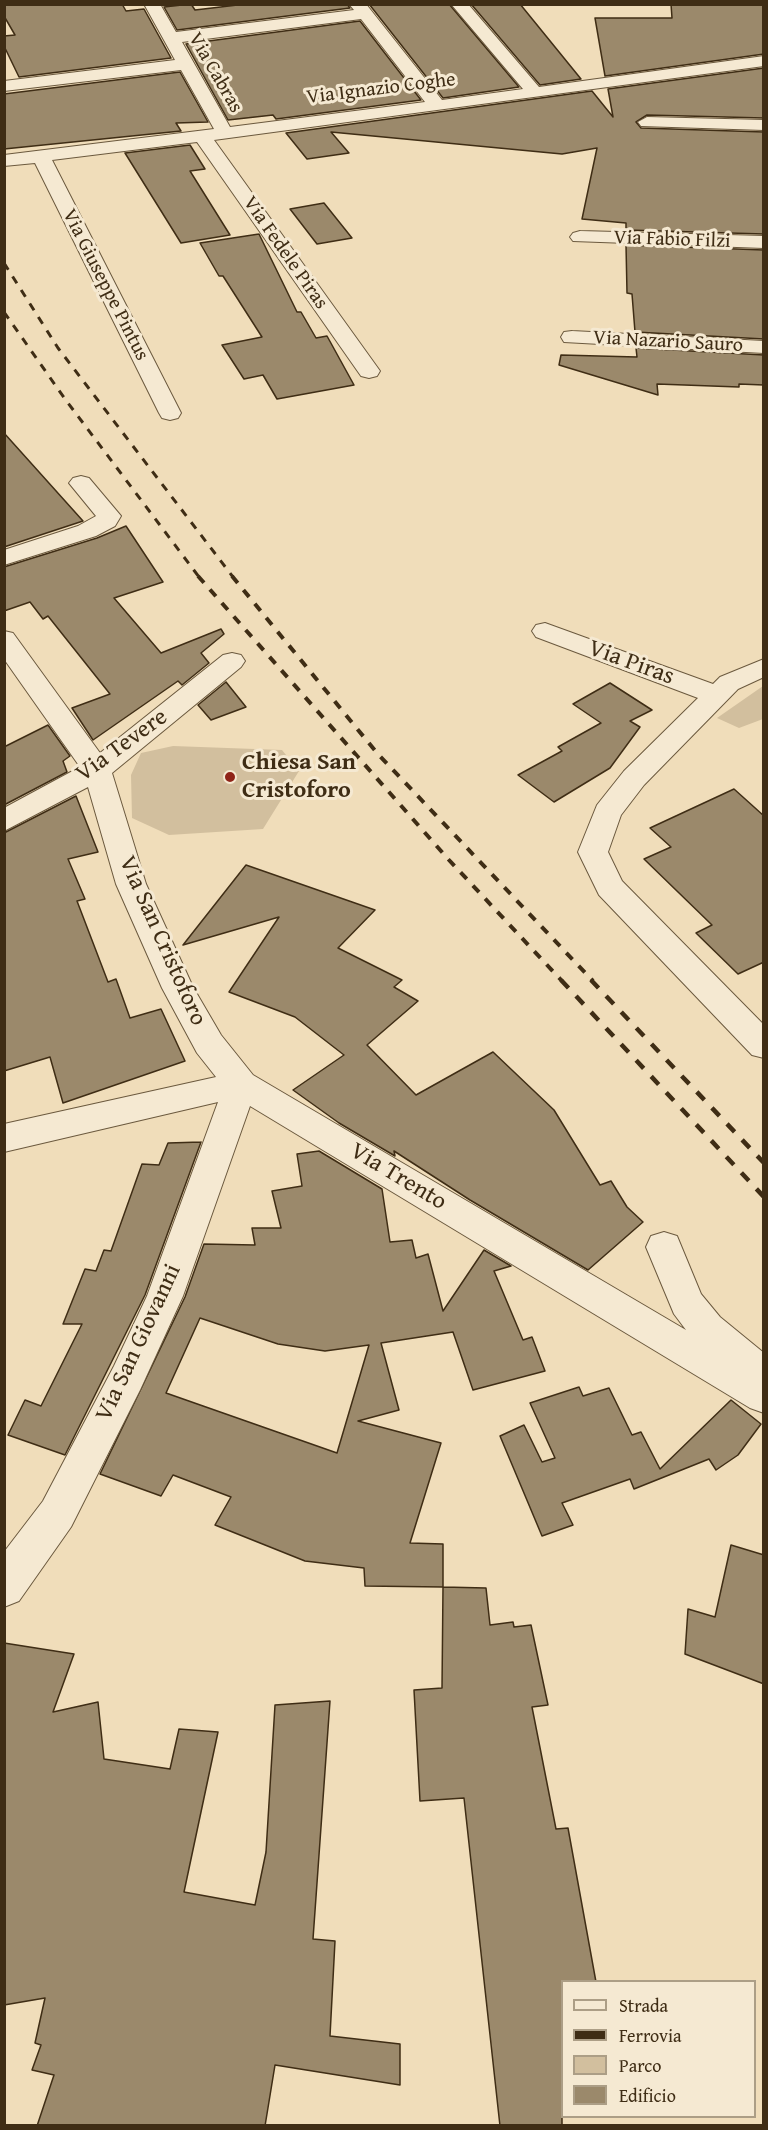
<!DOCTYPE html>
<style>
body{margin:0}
#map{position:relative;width:768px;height:2130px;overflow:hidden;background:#f0ddba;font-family:"Gentium Book Plus",serif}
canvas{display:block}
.frame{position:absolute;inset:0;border:6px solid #3f2d15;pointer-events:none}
.legend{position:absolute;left:561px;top:1980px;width:195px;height:138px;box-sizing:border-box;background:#f5e9d2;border:2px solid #ac9e86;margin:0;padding:8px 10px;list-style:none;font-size:18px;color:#3f2d15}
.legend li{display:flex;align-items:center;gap:12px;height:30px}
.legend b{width:30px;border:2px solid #ac9e86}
</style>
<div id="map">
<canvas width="768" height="2130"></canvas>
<div class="frame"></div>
<ul class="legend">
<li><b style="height:8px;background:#f5e9d2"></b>Strada</li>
<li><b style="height:8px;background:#3f2d15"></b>Ferrovia</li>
<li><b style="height:16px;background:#d2bf9e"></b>Parco</li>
<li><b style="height:16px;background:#9b896b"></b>Edificio</li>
</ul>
</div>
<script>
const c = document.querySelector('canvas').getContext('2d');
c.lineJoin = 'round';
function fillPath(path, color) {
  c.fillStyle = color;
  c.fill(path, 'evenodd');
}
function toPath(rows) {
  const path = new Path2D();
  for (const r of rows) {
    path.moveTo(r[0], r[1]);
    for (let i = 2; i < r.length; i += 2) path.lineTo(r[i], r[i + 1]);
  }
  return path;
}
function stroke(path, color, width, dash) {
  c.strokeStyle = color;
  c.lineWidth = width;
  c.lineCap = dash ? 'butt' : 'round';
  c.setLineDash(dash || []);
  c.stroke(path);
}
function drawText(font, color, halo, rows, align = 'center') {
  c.font = font + ' "Gentium Book Plus",serif';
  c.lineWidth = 6;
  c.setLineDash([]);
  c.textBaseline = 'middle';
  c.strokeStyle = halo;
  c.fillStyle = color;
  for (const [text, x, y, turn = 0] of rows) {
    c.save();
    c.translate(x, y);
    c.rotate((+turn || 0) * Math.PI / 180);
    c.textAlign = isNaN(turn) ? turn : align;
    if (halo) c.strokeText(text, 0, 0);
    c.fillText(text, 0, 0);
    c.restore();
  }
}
fillPath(toPath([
 [763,686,763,719,739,728,717,718],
 [173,746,282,750,299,771,263,829,169,835,132,818,131,775,141,753]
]), '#d2bf9e');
const building = toPath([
 [4,4,122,4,126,11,144,9,171,58,19,77,4,46,4,36,15,35,4,16,4,4],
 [191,4,195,10,246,4,347,4,350,8,177,30,164,7,191,4],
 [369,4,449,4,519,87,443,98,369,4],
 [471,4,520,4,581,79,540,85,471,4],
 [671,4,764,4,764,54,605,76,595,18,672,18,671,4],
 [360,21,421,100,276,119,273,115,228,120,186,44,360,21],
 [764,68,764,118,647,115,636,122,641,128,764,132,764,234,626,230,626,223,582,219,597,148,562,154,331,132,349,153,307,159,286,133,592,91,613,117,608,89,764,68],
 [180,72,208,122,176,123,181,131,4,149,4,94,180,72],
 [190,145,205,169,190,171,230,235,181,243,125,153,190,145],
 [324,203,352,238,317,244,290,209,324,203],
 [259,234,297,312,301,312,316,338,327,336,354,385,277,399,263,375,244,379,222,345,262,337,223,276,219,276,200,243,259,234],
 [626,245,764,250,764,339,635,332,632,294,627,293,626,245],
 [636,348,764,355,764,385,739,384,739,387,657,384,658,395,559,365,561,355,637,357,636,348],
 [4,433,83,521,4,547,4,433],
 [126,526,163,582,114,598,161,653,221,629,224,634,201,653,209,663,182,685,178,681,93,740,72,708,110,694,48,616,43,619,30,602,4,611,4,567,97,538,126,526],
 [226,682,246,707,211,720,198,705,226,682],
 [610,683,652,710,630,721,640,727,610,768,554,802,518,775,562,751,558,747,601,723,573,704,610,683],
 [48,725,70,756,63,761,67,772,4,805,4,747,48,725],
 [734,789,764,816,764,962,738,974,696,933,712,925,644,859,671,847,650,828,734,789],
 [76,796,98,852,68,859,85,899,77,901,108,982,116,979,130,1018,161,1009,185,1061,63,1103,50,1057,4,1071,4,833,76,796],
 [246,865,375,910,338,948,402,980,394,987,418,1001,367,1045,416,1095,493,1052,554,1110,600,1185,611,1181,627,1207,643,1222,588,1270,470,1200,394,1151,395,1156,339,1123,293,1090,344,1055,295,1017,229,992,279,917,183,945,246,865],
 [201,1142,145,1295,65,1455,8,1435,25,1400,41,1406,82,1324,63,1324,85,1269,96,1271,104,1250,111,1251,142,1164,159,1165,168,1143,201,1142],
 [319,1151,382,1189,390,1242,412,1240,416,1258,428,1254,443,1311,484,1250,511,1266,494,1271,523,1340,532,1337,545,1371,473,1390,453,1332,381,1343,399,1410,358,1421,441,1443,410,1543,443,1544,443,1587,365,1586,364,1568,305,1561,215,1525,231,1497,173,1475,161,1496,100,1474,185,1297,204,1244,255,1245,252,1228,281,1228,272,1191,302,1186,297,1154,319,1151],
 [200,1318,278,1344,325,1351,369,1345,337,1453,166,1393,200,1318],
 [579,1387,583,1396,609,1388,632,1435,641,1432,660,1469,731,1400,761,1424,738,1455,716,1470,709,1459,634,1489,630,1479,562,1503,573,1525,542,1536,500,1436,524,1425,542,1462,555,1458,530,1403,579,1387],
 [731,1545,764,1555,764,1684,685,1654,688,1609,715,1617,731,1545],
 [443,1587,486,1588,490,1625,513,1622,514,1627,531,1625,548,1705,532,1707,556,1829,568,1828,596,1982,562,1982,562,2126,500,2126,464,1798,420,1801,414,1690,442,1688,443,1587],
 [4,1643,74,1654,53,1712,98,1702,104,1759,170,1769,179,1729,218,1732,184,1892,255,1905,266,1852,275,1705,330,1701,313,1939,335,1941,330,2036,400,2044,400,2085,275,2065,265,2126,37,2126,54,2075,32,2070,41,2045,35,2043,45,1998,4,2005,4,1643]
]);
fillPath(building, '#9b896b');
stroke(building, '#3f2d15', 1.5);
const minor = toPath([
 [144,4,160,4,176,32,354,10,349,4,366,4,442,100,523,89,451,4,468,4,539,87,764,56,764,66,214,140,380,371,377,376,369,378,361,376,197,142,52,160,181,413,178,418,170,420,162,418,159,413,35,163,4,166,4,155,214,129,181,70,4,91,4,81,175,60,144,4],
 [361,19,425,102,230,127,182,42,361,19],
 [647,117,764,120,764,130,641,126,638,122,647,117],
 [580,231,764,236,764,248,573,241,570,237,573,233,580,231],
 [572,331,764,341,764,353,564,342,561,337,564,332,572,331],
 [81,476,89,478,121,516,115,526,96,536,4,565,4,550,78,526,96,516,69,483,73,478,81,476],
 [545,623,713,684,720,677,764,659,764,677,738,689,644,785,621,815,608,852,622,881,764,1025,764,1058,752,1055,599,895,578,852,597,805,624,771,698,698,536,637,532,631,536,625,545,623],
 [4,631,13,633,100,753,223,655,232,653,241,655,245,661,241,667,112,773,146,884,193,987,221,1035,253,1075,686,1330,674,1314,646,1247,651,1236,664,1232,677,1236,701,1294,720,1317,764,1353,764,1413,750,1408,250,1106,183,1296,140,1390,71,1527,19,1601,4,1607,4,1552,43,1501,114,1366,147,1296,218,1102,4,1152,4,1124,216,1077,197,1053,162,988,116,884,88,787,4,831,4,808,80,767,4,659,4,631]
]);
stroke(minor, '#6b593e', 2);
fillPath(minor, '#f5e9d2');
stroke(toPath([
 [4,263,58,348,233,577],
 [4,312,65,399,199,577]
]), '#3f2d15', 3, [8, 8]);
stroke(toPath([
 [198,576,449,860,562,981],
 [232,576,377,753,593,981]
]), '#3f2d15', 4, [9, 9]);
stroke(toPath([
 [561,980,764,1197],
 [591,980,764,1163]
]), '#3f2d15', 4.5, [11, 11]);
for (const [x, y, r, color] of [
 [230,777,6,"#8f2418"]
]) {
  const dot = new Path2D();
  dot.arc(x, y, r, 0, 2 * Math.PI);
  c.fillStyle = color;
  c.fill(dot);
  stroke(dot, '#f5e9d2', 2);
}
drawText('20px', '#3f2d15', '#f5e9d2', [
 ["Via Cabras",215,73,60],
 ["Via Ignazio Coghe",381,89,-7],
 ["Via Fabio Filzi",672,240,2],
 ["Via Fedele Piras",285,253,55],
 ["Via Giuseppe Pintus",105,285,63],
 ["Via Nazario Sauro",668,342,3]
]);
drawText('24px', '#3f2d15', '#f5e9d2', [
 ["Via Piras",631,663,20],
 ["Via Tevere",122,746,-36],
 ["Via San Cristoforo",162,941,66],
 ["Via Trento",398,1177,31],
 ["Via San Giovanni",139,1343,-65]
]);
drawText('bold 24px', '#3f2d15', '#f5e9d2', [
 ["Chiesa San",242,763],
 ["Cristoforo",242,791]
], 'left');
</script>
